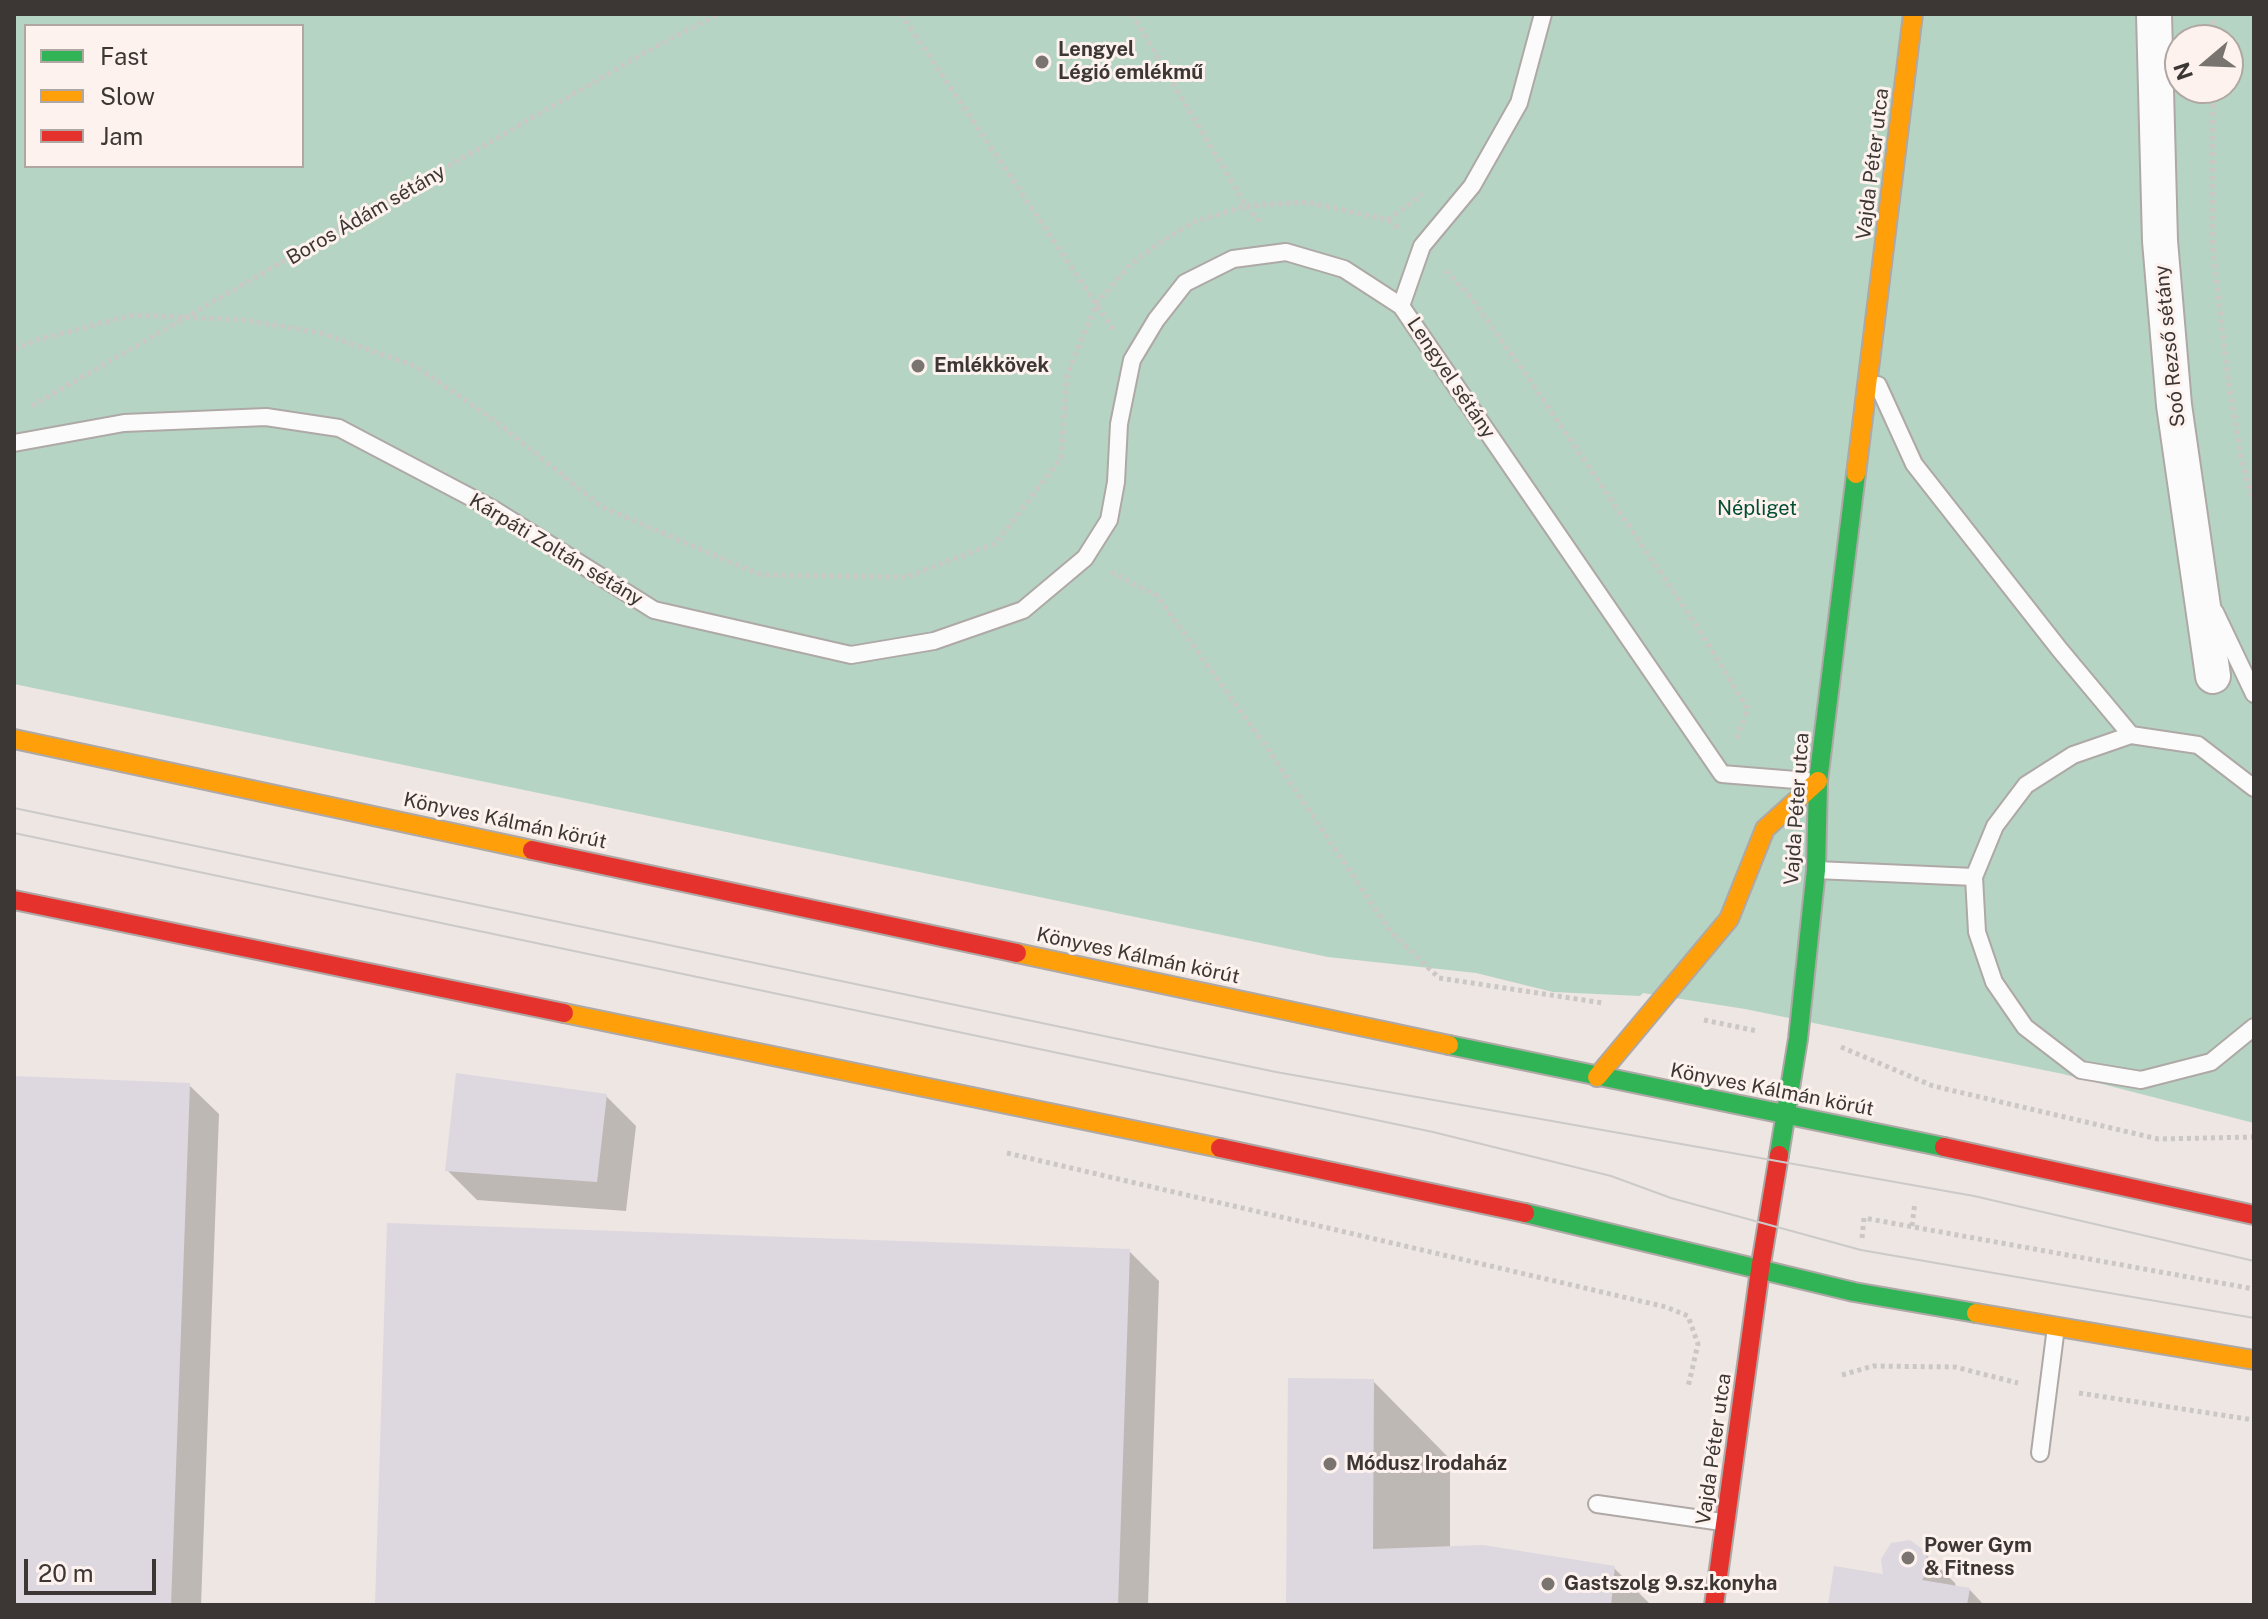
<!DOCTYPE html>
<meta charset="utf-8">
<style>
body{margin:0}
#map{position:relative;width:2268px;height:1619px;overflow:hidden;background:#eee6e2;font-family:"Public Sans",sans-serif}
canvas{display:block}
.frame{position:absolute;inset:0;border:16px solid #3c3734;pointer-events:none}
.legend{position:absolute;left:24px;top:24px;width:280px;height:144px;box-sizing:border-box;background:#fdf2ed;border:2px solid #b0a7a3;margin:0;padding:10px 14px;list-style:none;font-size:24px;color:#3c3734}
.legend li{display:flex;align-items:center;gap:16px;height:40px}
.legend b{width:40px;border:2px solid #b0a7a3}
.north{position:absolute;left:2164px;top:24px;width:80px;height:80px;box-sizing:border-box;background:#fdf2ed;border:2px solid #b0a7a3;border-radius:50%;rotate:251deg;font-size:22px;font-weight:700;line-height:32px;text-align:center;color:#3c3734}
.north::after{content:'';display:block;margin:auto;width:28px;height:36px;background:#7a7471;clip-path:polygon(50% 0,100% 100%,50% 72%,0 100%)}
.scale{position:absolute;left:24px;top:1559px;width:132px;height:36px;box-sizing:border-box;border:4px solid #3c3734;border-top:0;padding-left:10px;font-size:24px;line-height:28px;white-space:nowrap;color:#3c3734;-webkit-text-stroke:6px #fdf2ed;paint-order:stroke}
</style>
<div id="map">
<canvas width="2268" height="1619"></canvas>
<div class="frame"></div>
<ul class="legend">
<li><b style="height:10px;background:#30b455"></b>Fast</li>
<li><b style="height:10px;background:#ff9f0a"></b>Slow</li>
<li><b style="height:10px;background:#e5322d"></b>Jam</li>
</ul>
<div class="north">N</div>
<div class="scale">20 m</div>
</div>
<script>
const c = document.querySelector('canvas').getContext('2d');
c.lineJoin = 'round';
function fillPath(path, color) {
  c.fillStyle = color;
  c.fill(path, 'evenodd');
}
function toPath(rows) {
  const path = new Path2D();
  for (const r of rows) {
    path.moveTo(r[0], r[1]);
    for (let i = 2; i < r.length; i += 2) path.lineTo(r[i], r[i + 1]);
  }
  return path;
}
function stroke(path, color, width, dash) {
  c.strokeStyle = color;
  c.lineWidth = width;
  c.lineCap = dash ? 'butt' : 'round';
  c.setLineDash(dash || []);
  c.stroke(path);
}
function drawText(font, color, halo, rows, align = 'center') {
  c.font = font + ' "Public Sans",sans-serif';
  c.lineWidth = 6;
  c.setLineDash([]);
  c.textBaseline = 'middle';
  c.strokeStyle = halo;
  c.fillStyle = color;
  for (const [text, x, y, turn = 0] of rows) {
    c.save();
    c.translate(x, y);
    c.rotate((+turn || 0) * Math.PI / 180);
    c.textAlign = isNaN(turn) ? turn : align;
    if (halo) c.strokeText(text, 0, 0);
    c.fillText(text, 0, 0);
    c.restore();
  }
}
fillPath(toPath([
 [14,14,2254,14,2254,1123,2063,1074,1745,1009,1643,993,1640,996,1553,992,1476,973,1328,957,14,684],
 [26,26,302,26,302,166,26,166],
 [2180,40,2228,40,2228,88,2180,88]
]), '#b6d4c3');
fillPath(toPath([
 [14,1078,189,1085,219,1114,201,1605,14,1605],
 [606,1096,636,1126,626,1211,477,1200,447,1170],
 [1129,1251,1159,1281,1148,1605,377,1605],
 [1373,1381,1450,1459,1450,1548,1614,1568,1651,1605,1288,1605],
 [1924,1553,1955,1583,1956,1587,1969,1589,1984,1605,1830,1605,1886,1576]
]), '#0003');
fillPath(toPath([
 [456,1073,607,1094,597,1182,445,1171],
 [14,1076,190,1083,171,1605,14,1605],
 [387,1223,1130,1249,1118,1605,375,1605],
 [1288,1378,1374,1379,1373,1549,1483,1545,1615,1566,1611,1605,1286,1605],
 [1910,1540,1925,1551,1930,1569,1922,1580,1970,1588,1967,1605,1828,1605,1834,1566,1883,1574,1881,1559,1891,1543]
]), '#ddd7e0');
const lane = toPath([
 [1401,306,1422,246,1472,186,1519,103,1543,14],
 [1878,385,1914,464,2060,650,2131,735],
 [14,443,124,423,266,417,339,428,493,509,654,610,851,655,934,641,1023,610,1085,558,1109,520,1116,482,1119,424,1132,360,1156,320,1185,283,1233,259,1286,252,1344,269,1401,306,1722,774,1808,781],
 [2215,612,2254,694],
 [2254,788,2198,745,2131,735,2073,755,2026,785,1995,826,1974,877,1977,932,1994,982,2025,1027,2081,1070,2141,1080,2211,1062,2254,1027],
 [1816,870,1974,877],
 [2040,1453,2056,1327],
 [1597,1504,1722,1522]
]);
const street = toPath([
 [2154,14,2160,241,2174,405,2213,676]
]);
const fast = toPath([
 [1449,1045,1944,1147],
 [1779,1155,1798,1039,1816,870,1818,781,1856,474],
 [1525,1213,1854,1292,1976,1313]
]);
const slow = toPath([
 [1856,474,1913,14],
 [14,739,532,850],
 [1017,953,1449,1045],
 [564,1013,1220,1148],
 [1597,1077,1729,919,1765,829,1818,781],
 [1976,1313,2254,1360]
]);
const jam = toPath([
 [532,850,1017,953],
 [14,900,564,1013],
 [1944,1147,2254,1215],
 [1220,1148,1525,1213],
 [1714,1605,1760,1270,1779,1155]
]);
stroke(lane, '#aea8a6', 20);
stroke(street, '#aea8a6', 38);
stroke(fast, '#aea8a6', 22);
stroke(slow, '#aea8a6', 22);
stroke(jam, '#aea8a6', 22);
stroke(toPath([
 [901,14,1115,332],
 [1132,14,1246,206,1262,224],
 [2213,40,2213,14],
 [2213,88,2212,242,2228,379,2241,457,2254,506],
 [1388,220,1422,194],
 [1446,271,1469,295,1527,376,1694,622,1748,709,1736,739],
 [14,349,37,340,133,315,243,320,318,332,415,366,494,420,602,507,761,575,906,577,996,543,1061,458,1067,374,1097,303,1128,267,1159,243,1196,221,1246,206,1307,202,1388,220,1400,229],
 [32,406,653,48,718,14],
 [1111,572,1157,596,1266,746,1390,931,1439,978,1603,1003],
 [1704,1020,1757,1031],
 [1841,1047,1933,1086,2158,1139,2254,1137],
 [1007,1153,1666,1307,1688,1316,1698,1344,1688,1387],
 [1912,1226,1915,1202],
 [1862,1238,1864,1218,2254,1289],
 [1842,1375,1873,1366,1955,1367,2018,1383],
 [2079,1393,2254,1420]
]), '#cac7c5', 5, [4, 4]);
stroke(lane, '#fcfbfb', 16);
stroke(street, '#fcfbfb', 34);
stroke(fast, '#30b455', 18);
stroke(slow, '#ff9f0a', 18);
stroke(jam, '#e5322d', 18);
stroke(toPath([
 [14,808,1276,1072,1974,1196,2254,1261],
 [14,833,1433,1132,1611,1176,1671,1198,1861,1250,2254,1318]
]), '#cccac9', 2);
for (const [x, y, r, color] of [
 [1042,62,8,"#7a7471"],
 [918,366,8,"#7a7471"],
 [1330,1464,8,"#7a7471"],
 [1908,1558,8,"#7a7471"],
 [1548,1584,8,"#7a7471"]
]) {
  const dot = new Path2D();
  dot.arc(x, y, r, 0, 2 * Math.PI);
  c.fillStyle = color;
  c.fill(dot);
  stroke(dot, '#fdf2ed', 3);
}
drawText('bold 20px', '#3c3734', '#fdf2ed', [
 ["Lengyel",1058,50],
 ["Légió emlékmű",1058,73],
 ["Emlékkövek",934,366],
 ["Módusz Irodaház",1346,1464],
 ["Power Gym",1924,1546],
 ["& Fitness",1924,1569],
 ["Gastszolg 9.sz.konyha",1564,1584]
], 'left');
drawText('20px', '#3c3734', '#fdf2ed', [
 ["Vajda Péter utca",1873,164,-83],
 ["Boros Ádám sétány",366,215,-30],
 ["Soó Rezső sétány",2170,346,-96],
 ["Lengyel sétány",1451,378,56],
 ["Kárpáti Zoltán sétány",556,550,31],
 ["Vajda Péter utca",1797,809,-86],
 ["Könyves Kálmán körút",505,821,12],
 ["Könyves Kálmán körút",1138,956,12],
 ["Könyves Kálmán körút",1772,1090,11],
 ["Vajda Péter utca",1714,1449,-82]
]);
drawText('20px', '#044d35', '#fdf2ed', [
 ["Népliget",1757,509]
]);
</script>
